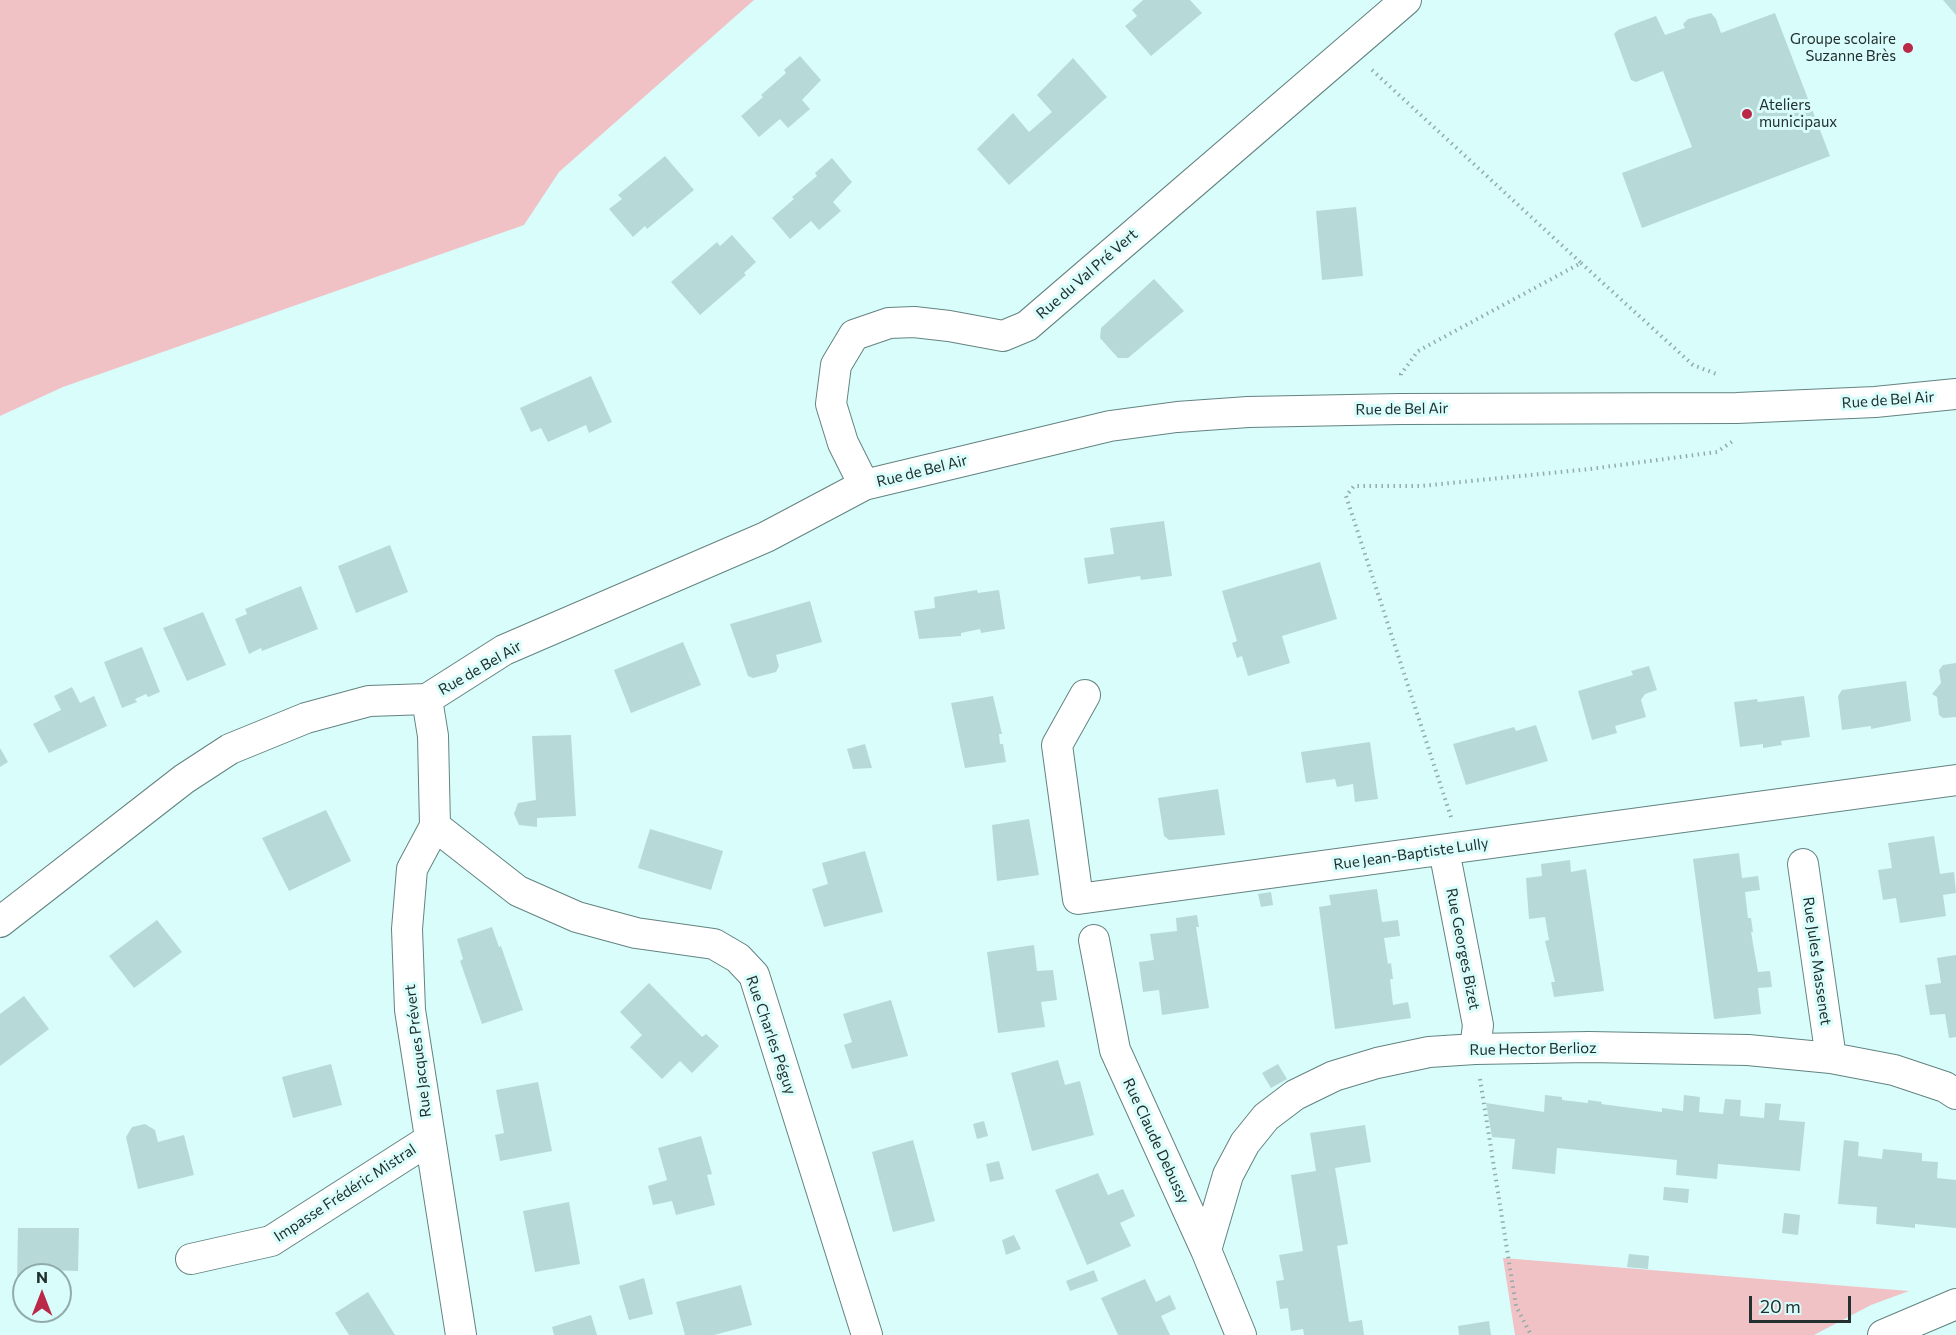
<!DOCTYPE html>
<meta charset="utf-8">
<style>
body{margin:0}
#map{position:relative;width:1956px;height:1335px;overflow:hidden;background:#d9fdfb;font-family:Commissioner,sans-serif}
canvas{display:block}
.north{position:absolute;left:12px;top:1263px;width:60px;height:60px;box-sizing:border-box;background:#d9fdfb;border:2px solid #90aba9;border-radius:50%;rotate:0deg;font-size:16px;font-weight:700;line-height:24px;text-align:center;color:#22302f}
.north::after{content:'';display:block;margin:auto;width:21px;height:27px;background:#ba2948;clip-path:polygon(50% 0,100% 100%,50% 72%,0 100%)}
.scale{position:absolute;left:1749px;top:1296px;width:102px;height:27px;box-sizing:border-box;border:3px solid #22302f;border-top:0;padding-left:8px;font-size:18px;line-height:21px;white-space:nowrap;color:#22302f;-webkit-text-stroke:4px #d9fdfb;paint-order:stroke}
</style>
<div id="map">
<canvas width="1956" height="1335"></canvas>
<div class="north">N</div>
<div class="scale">20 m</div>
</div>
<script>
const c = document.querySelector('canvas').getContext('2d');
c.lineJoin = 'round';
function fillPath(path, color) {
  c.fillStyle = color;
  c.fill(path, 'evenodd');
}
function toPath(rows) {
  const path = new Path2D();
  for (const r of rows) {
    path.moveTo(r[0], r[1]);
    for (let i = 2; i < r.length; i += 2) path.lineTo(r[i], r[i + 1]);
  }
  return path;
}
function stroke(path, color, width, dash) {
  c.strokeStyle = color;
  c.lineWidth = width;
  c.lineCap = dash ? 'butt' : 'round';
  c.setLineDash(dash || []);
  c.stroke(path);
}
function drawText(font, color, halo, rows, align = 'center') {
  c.font = font + ' Commissioner,sans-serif';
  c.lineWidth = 6;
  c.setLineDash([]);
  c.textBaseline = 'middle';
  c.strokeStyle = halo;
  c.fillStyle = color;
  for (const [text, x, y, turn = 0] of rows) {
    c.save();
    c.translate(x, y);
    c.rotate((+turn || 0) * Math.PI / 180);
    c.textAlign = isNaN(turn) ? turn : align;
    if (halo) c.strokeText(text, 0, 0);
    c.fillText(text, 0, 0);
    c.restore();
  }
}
fillPath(toPath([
 [0,0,754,0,559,172,524,225,63,387,0,416],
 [1503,1258,1909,1291,1871,1305,1814,1335,1515,1335]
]), '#f1c2c5');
fillPath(toPath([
 [1143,0,1190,0,1202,13,1151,56,1125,26,1137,16,1132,10],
 [1943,0,1956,0,1956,15],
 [1711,13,1716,19,1721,33,1775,13,1830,156,1642,228,1622,173,1692,147,1663,71,1636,82,1631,80,1614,34,1618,30,1656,16,1665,35,1685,28,1683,24,1688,19],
 [800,56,821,80,802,100,810,109,788,128,780,119,759,137,741,116,763,97,761,95,786,73,784,70],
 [1073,58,1107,97,1009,185,977,149,1013,113,1029,132,1052,112,1037,95],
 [665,156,694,190,647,229,645,226,633,237,609,209,622,199,618,195],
 [832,158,852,182,833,202,841,211,819,230,811,221,790,239,772,218,794,199,792,197,817,176,815,173],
 [1356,207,1363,276,1322,280,1316,211],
 [732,235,756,262,744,273,746,275,700,315,671,282,717,242,720,246],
 [1154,279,1184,311,1128,358,1118,358,1100,338,1101,328],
 [591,376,612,422,589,433,586,425,548,442,541,428,531,432,520,408],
 [1164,521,1172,576,1141,580,1140,576,1088,584,1084,558,1114,554,1110,528],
 [390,545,408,592,356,613,338,566],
 [1320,562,1337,619,1282,636,1290,663,1248,676,1242,656,1237,658,1232,643,1237,641,1222,591],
 [301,586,318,629,262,651,261,648,249,654,235,619,247,614,245,609],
 [977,590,978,593,999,590,1005,629,981,633,980,629,961,633,961,636,919,639,914,611,935,608,934,597],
 [810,601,822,642,776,655,779,666,776,672,753,678,748,676,730,624],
 [203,612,226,665,187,681,163,628],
 [683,642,701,685,631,713,614,670],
 [142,647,160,692,148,697,146,694,135,699,137,702,122,708,104,662],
 [1956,663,1956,717,1943,718,1939,715,1937,697,1932,694,1941,683,1939,670,1943,665],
 [1649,666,1657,690,1645,694,1641,700,1646,717,1615,726,1617,733,1592,740,1578,691,1633,675,1631,671],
 [1906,681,1911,721,1871,729,1871,726,1842,730,1838,696,1842,690],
 [72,687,80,703,94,696,107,726,49,753,33,724,61,710,54,696],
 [993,696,1002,734,999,734,1000,744,1003,744,1006,762,965,768,951,703],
 [1804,696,1810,737,1781,741,1782,745,1763,748,1763,744,1740,747,1734,702,1757,699,1758,702],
 [1536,725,1548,761,1466,785,1453,744,1514,727,1516,731],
 [571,735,576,816,537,818,537,827,519,825,514,814,518,803,536,800,532,736],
 [1370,742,1378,799,1355,802,1353,784,1337,787,1335,779,1306,783,1301,752],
 [865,744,872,768,853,769,847,749],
 [0,748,8,762,0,767],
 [1218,789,1225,835,1169,840,1164,836,1158,798],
 [326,810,351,861,289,891,262,838],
 [1029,819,1039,875,997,881,992,825],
 [650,829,723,851,711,890,638,868],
 [1934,836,1940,874,1954,872,1956,893,1943,895,1946,916,1900,923,1896,898,1883,900,1878,870,1892,868,1888,843],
 [865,851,883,912,824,927,812,889,828,884,822,863],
 [1739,853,1742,878,1758,876,1760,890,1745,892,1748,918,1751,918,1753,932,1751,932,1758,972,1770,971,1772,987,1758,988,1761,1014,1714,1019,1693,859],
 [1570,860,1571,872,1586,869,1604,991,1554,997,1551,982,1555,982,1545,941,1549,940,1545,917,1529,919,1526,878,1542,876,1541,864],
 [1377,889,1382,922,1398,920,1400,936,1384,938,1388,964,1391,963,1393,979,1390,979,1393,1005,1408,1002,1411,1018,1335,1029,1319,907,1331,905,1329,895],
 [1271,892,1273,905,1261,907,1258,894],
 [1197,915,1199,927,1196,927,1209,1008,1162,1015,1159,990,1143,992,1139,962,1154,960,1150,934,1177,931,1176,918],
 [157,920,182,952,134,988,109,956],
 [492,927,499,947,501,946,523,1010,482,1024,460,961,463,959,457,939],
 [1034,945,1037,971,1053,970,1057,1000,1041,1002,1045,1027,998,1033,987,952],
 [1956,955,1956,1037,1949,1038,1945,1014,1930,1015,1925,985,1941,983,1937,958],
 [649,983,702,1037,706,1034,719,1046,692,1073,680,1061,662,1079,630,1047,642,1035,620,1012],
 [24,996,49,1029,0,1066,0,1014],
 [891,1000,908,1056,852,1069,844,1045,852,1042,843,1014],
 [1058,1060,1065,1085,1080,1081,1094,1135,1032,1151,1011,1073],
 [331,1064,342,1105,293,1118,282,1077],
 [1278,1064,1287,1079,1271,1088,1262,1073],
 [538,1082,552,1151,500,1161,495,1135,504,1133,496,1090],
 [1545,1095,1562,1097,1562,1100,1588,1103,1588,1100,1602,1102,1601,1104,1662,1112,1662,1108,1683,1111,1684,1095,1700,1097,1699,1112,1723,1114,1725,1099,1741,1100,1740,1116,1764,1118,1765,1103,1781,1104,1779,1120,1805,1122,1800,1171,1718,1164,1717,1179,1676,1175,1677,1160,1557,1148,1555,1174,1512,1169,1515,1139,1492,1137,1486,1103,1544,1112],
 [984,1121,988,1136,977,1139,973,1124],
 [145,1124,155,1130,158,1142,184,1135,194,1175,138,1189,126,1137,132,1127],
 [1365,1125,1371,1162,1335,1168,1348,1244,1337,1246,1349,1322,1362,1320,1364,1335,1304,1335,1303,1329,1291,1331,1288,1308,1280,1309,1276,1281,1284,1280,1279,1255,1303,1251,1291,1175,1316,1171,1310,1133],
 [701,1136,712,1174,707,1175,715,1205,676,1215,672,1201,653,1205,648,1186,667,1180,658,1148],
 [913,1140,935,1221,893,1232,872,1152],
 [1844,1140,1859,1142,1858,1156,1882,1159,1883,1149,1922,1153,1922,1161,1938,1162,1937,1178,1956,1180,1956,1228,1915,1224,1915,1228,1876,1224,1877,1207,1838,1204],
 [999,1161,1004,1179,990,1182,986,1164],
 [1098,1173,1108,1195,1123,1189,1135,1216,1120,1223,1131,1246,1087,1265,1055,1190],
 [1664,1187,1689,1189,1688,1203,1663,1200],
 [569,1202,580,1264,535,1272,523,1211],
 [1784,1213,1800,1215,1798,1235,1782,1233],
 [18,1228,79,1228,78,1271,45,1270,45,1275,24,1275,24,1284,17,1284],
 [1014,1235,1021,1249,1006,1255,1002,1240],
 [1629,1254,1649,1256,1648,1269,1627,1267],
 [1094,1270,1098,1281,1070,1291,1066,1281],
 [644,1278,653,1314,629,1320,619,1286],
 [1145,1279,1156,1302,1170,1295,1176,1309,1161,1316,1170,1335,1118,1335,1101,1298],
 [741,1285,752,1325,714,1335,685,1335,676,1302],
 [368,1292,395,1335,349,1335,335,1313],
 [591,1315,597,1335,554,1335,552,1327],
 [1489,1321,1491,1335,1459,1335,1458,1326]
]), '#b7dad8');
const street = toPath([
 [864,485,843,443,831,404,836,365,854,335,889,323,914,322,949,326,1003,336,1027,326,1406,0],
 [1085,695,1057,745,1078,899,1956,780],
 [427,699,433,736,435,826,412,869,407,929,410,1010,461,1335],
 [435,826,518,891,577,917,636,933,714,944,738,958,754,975,867,1335],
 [1444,850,1478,1025,1475,1049],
 [1803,864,1831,1058],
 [0,922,184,779,230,749,306,718,369,701,427,699,504,650,766,537,864,485,1110,426,1177,417,1248,412,1400,409,1737,408,1875,402,1956,394],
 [1094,940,1115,1050,1206,1250,1241,1335],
 [1206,1250,1228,1175,1245,1143,1266,1117,1295,1095,1334,1076,1377,1063,1429,1052,1475,1049,1589,1047,1748,1050,1831,1058,1894,1070,1945,1087,1956,1094],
 [191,1259,271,1241,429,1140],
 [1883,1335,1956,1304]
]);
stroke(street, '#638381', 32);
stroke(toPath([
 [1372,70,1581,263,1418,351,1401,374,1401,378],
 [1581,263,1693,365,1719,375],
 [1451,817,1346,496,1354,486,1421,486,1590,469,1717,452,1733,441],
 [1480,1079,1516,1306,1531,1335]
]), '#91acaa', 4, [1.5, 4.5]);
stroke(street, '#fff', 30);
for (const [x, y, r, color] of [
 [1908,48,6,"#ba2948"],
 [1747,114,6,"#ba2948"]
]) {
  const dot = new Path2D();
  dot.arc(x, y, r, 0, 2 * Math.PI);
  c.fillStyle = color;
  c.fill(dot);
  stroke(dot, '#d9fdfb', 2);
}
drawText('15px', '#22302f', '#d9fdfb', [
 ["Groupe scolaire",1896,39],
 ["Suzanne Brès",1896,56],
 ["Ateliers",1759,105,"left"],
 ["municipaux",1759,122,"left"]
], 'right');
drawText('15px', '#22302f', '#d9fdfb', [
 ["Rue du Val Pré Vert",1087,274,-41],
 ["Rue de Bel Air",1888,400,-4],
 ["Rue de Bel Air",1402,409,-1],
 ["Rue de Bel Air",922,471,-14],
 ["Rue de Bel Air",480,668,-30],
 ["Rue Jean-Baptiste Lully",1411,854,-8],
 ["Rue Georges Bizet",1463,949,79],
 ["Rue Jules Massenet",1817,961,82],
 ["Rue Charles Péguy",771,1035,71],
 ["Rue Hector Berlioz",1533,1049,-1],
 ["Rue Jacques Prévert",418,1051,-97],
 ["Rue Claude Debussy",1156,1141,65],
 ["Impasse Frédéric Mistral",345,1193,-33]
]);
</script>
